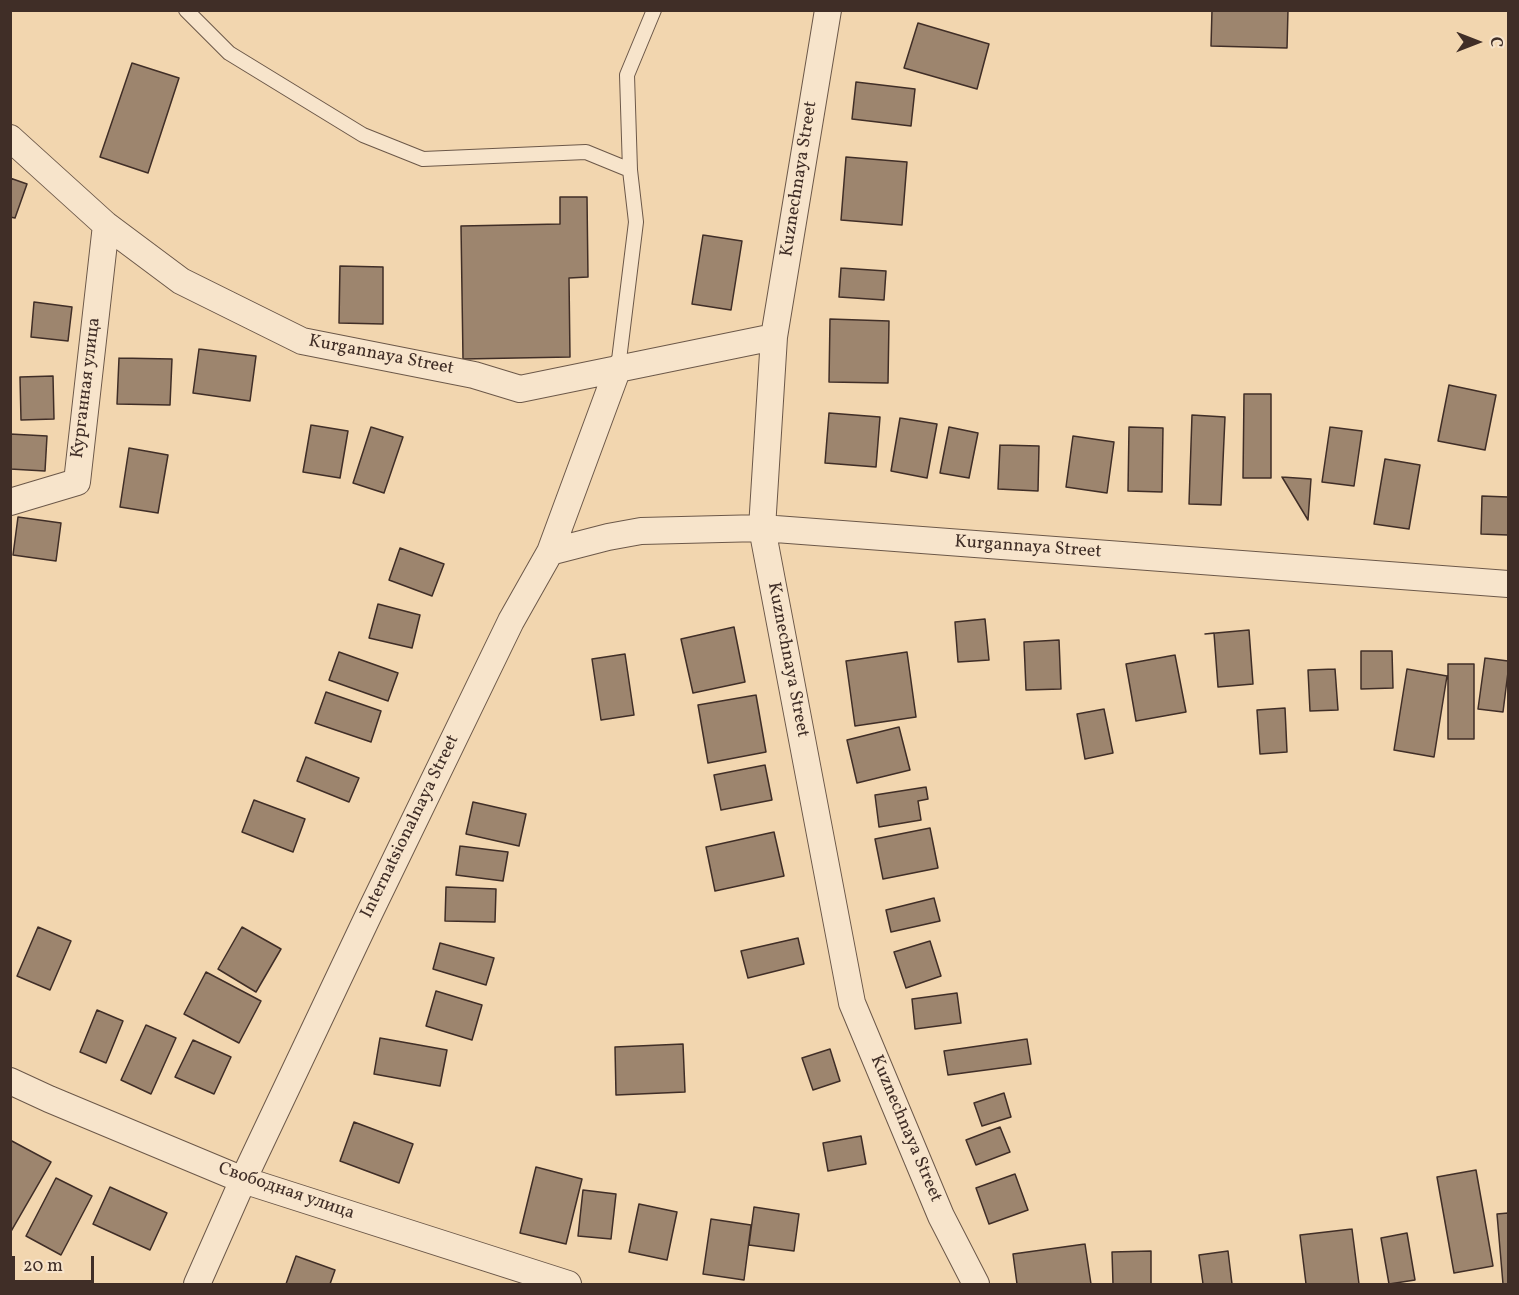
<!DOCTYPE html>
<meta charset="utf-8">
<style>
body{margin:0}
#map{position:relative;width:1519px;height:1295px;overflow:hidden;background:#f2d6af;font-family:Vollkorn,serif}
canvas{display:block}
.frame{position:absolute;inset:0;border:12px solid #402e27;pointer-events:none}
.north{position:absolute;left:1447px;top:12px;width:60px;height:60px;-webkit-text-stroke:4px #f7e4cb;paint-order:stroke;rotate:90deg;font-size:16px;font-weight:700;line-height:24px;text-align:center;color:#402e27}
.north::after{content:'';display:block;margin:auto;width:21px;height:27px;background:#402e27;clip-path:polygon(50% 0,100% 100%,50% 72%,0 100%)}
.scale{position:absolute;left:12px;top:1256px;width:82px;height:27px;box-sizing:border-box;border:3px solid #402e27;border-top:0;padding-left:8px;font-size:18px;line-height:21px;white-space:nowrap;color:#402e27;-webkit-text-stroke:4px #f7e4cb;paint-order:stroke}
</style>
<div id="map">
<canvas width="1519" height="1295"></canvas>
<div class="frame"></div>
<div class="north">С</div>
<div class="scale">20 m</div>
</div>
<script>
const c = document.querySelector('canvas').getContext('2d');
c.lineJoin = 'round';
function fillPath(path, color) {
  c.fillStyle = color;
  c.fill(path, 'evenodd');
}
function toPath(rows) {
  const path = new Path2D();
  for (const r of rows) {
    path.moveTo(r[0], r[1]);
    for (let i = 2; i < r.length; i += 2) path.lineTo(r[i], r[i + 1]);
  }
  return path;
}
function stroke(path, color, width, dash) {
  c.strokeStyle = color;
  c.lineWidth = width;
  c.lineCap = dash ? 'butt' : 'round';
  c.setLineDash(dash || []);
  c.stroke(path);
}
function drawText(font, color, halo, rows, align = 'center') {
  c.font = font + ' Vollkorn,serif';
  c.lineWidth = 4.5;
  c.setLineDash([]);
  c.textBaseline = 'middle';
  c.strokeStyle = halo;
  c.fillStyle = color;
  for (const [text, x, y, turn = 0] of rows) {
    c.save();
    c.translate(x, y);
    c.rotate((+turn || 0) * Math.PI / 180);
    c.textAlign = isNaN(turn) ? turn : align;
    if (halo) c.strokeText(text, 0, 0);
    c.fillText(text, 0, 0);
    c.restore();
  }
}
const building = toPath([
 [1212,10,1288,10,1287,48,1211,46,1212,10],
 [918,23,989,44,977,89,904,68,918,23],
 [132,63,179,78,148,173,100,157,132,63],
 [856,82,915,89,911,126,852,119,856,82],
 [846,157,907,162,902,225,841,220,846,157],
 [10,178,27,184,15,218,10,217,10,178],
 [560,197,587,197,588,277,569,278,570,357,463,359,461,226,560,224,560,197],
 [703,235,742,241,731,310,692,304,703,235],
 [340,266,383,267,383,324,339,323,340,266],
 [841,268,886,271,884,300,839,297,841,268],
 [34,302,72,307,68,341,31,337,34,302],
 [830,319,889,321,888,383,829,382,830,319],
 [199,349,256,356,250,401,193,393,199,349],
 [119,358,172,359,170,405,117,404,119,358],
 [53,376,54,419,21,420,20,377,53,376],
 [1449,385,1496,395,1485,450,1438,441,1449,385],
 [1244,394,1271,394,1271,478,1243,478,1244,394],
 [829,413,880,417,876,467,825,463,829,413],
 [1192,415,1225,417,1221,505,1189,504,1192,415],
 [900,418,937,424,927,478,891,471,900,418],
 [311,425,348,431,340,478,303,472,311,425],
 [371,427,403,437,384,493,353,483,371,427],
 [949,427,978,433,969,478,940,473,949,427],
 [1129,427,1163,428,1162,492,1128,491,1129,427],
 [1330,427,1362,431,1354,486,1322,482,1330,427],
 [10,434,47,436,45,471,10,469,10,434],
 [1073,436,1114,442,1107,493,1066,487,1073,436],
 [1000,445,1039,446,1038,491,998,489,1000,445],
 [129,448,168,455,158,513,120,507,129,448],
 [1385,459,1420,465,1409,529,1374,524,1385,459],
 [1282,477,1311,479,1308,520,1282,477],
 [1482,496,1508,497,1508,535,1481,534,1482,496],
 [18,517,61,523,56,561,13,555,18,517],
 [400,548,444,564,432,596,389,580,400,548],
 [378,604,420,615,412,648,369,638,378,604],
 [985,619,989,660,958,662,955,622,985,619],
 [734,627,745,682,693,693,681,639,734,627],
 [1249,630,1253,684,1218,687,1214,633,1205,634,1249,630],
 [1059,640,1061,689,1026,690,1024,642,1059,640],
 [1361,651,1392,651,1393,688,1361,689,1361,651],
 [339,652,398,673,388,701,329,680,339,652],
 [907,652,916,717,855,726,846,661,907,652],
 [625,654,634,715,601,720,592,659,625,654],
 [1175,655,1186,712,1136,721,1126,664,1175,655],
 [1485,658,1508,661,1508,672,1503,712,1478,709,1485,658],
 [1448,664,1474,664,1474,739,1448,739,1448,664],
 [1335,669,1338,710,1310,711,1308,670,1335,669],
 [1407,669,1447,676,1434,757,1394,750,1407,669],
 [326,692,381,711,371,742,315,723,326,692],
 [756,695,766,752,708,763,698,705,756,695],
 [1285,708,1287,752,1260,754,1257,710,1285,708],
 [1104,709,1113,753,1085,759,1077,714,1104,709],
 [899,727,910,770,857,783,847,740,899,727],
 [306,757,359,778,349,802,297,781,306,757],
 [765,765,772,800,721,810,714,775,765,765],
 [926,787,928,799,918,801,921,820,879,827,875,795,926,787],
 [254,800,305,819,293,852,242,832,254,800],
 [473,802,526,814,519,846,466,834,473,802],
 [930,828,938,868,883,879,875,839,930,828],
 [774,832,784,876,715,891,706,847,774,832],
 [460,846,508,852,503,881,456,875,460,846],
 [446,887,496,889,495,922,445,921,446,887],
 [934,898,940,921,891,932,886,910,934,898],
 [38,927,71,941,50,990,17,976,38,927],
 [242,927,281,949,256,992,218,969,242,927],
 [798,938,804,964,748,978,741,951,798,938],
 [930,941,941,976,906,988,894,952,930,941],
 [440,943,494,958,486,985,433,969,440,943],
 [206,972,261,1001,239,1043,184,1014,206,972],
 [436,991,482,1005,472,1040,426,1026,436,991],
 [957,993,961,1023,915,1029,912,999,957,993],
 [97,1010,123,1021,106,1063,80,1052,97,1010],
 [146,1025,176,1038,151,1094,121,1080,146,1025],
 [380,1038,447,1050,440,1086,374,1074,380,1038],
 [1027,1039,1031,1064,948,1075,944,1051,1027,1039],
 [193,1040,231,1057,214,1094,175,1077,193,1040],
 [683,1044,685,1092,616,1095,615,1047,683,1044],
 [830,1049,840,1081,813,1090,802,1058,830,1049],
 [1004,1093,1011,1117,982,1126,974,1103,1004,1093],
 [354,1122,413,1144,399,1183,340,1161,354,1122],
 [1000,1127,1010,1152,976,1165,966,1140,1000,1127],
 [861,1136,866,1164,828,1171,823,1143,861,1136],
 [10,1140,51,1162,10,1233,10,1140],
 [536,1167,582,1179,566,1244,520,1233,536,1167],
 [1476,1170,1493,1266,1454,1273,1437,1177,1476,1170],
 [1015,1174,1028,1210,989,1224,976,1188,1015,1174],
 [56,1178,92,1196,61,1255,26,1236,56,1178],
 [110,1187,167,1213,150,1250,93,1224,110,1187],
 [583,1190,616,1194,611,1239,578,1236,583,1190],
 [639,1204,677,1212,667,1260,629,1252,639,1204],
 [754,1207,799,1214,794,1251,749,1245,754,1207],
 [1508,1213,1508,1284,1503,1284,1497,1214,1508,1213],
 [711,1219,751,1225,744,1280,703,1274,711,1219],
 [1352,1229,1359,1284,1306,1284,1300,1235,1352,1229],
 [1407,1233,1415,1280,1389,1284,1381,1238,1407,1233],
 [1085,1244,1091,1284,1017,1284,1013,1254,1085,1244],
 [1151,1251,1151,1284,1113,1284,1112,1252,1151,1251],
 [1228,1251,1232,1284,1203,1284,1199,1255,1228,1251],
 [296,1256,335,1270,330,1284,286,1284,296,1256]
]);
fillPath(building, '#9d856e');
stroke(building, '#402e27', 1.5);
const service = toPath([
 [186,10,229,53,363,135,423,159,586,152,630,170,636,222,618,368],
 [630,170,627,75,654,10]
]);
const minor = toPath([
 [828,10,774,337,762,528,852,1003,941,1216,976,1284],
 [10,138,106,225,181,281,302,341,474,375,520,389,774,337],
 [10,502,77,482,106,225],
 [550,552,608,537,641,531,762,528,1508,584],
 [10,1081,49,1099,243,1180,568,1284],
 [197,1284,243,1180,370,912,511,621,550,552,618,368]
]);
stroke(service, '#6c5849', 16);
stroke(minor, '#6c5849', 28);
stroke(service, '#f7e4cb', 14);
stroke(minor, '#f7e4cb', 26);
drawText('18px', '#402e27', '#f7e4cb', [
 ["Kuznechnaya Street",800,179,-81],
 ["Kurgannaya Street",381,356,11],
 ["Курганная улица",87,388,-83],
 ["Kurgannaya Street",1028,548,4],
 ["Kuznechnaya Street",787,660,79],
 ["Internatsionalnaya Street",411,827,-64],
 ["Kuznechnaya Street",905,1129,67],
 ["Свободная улица",286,1192,19]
]);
</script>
